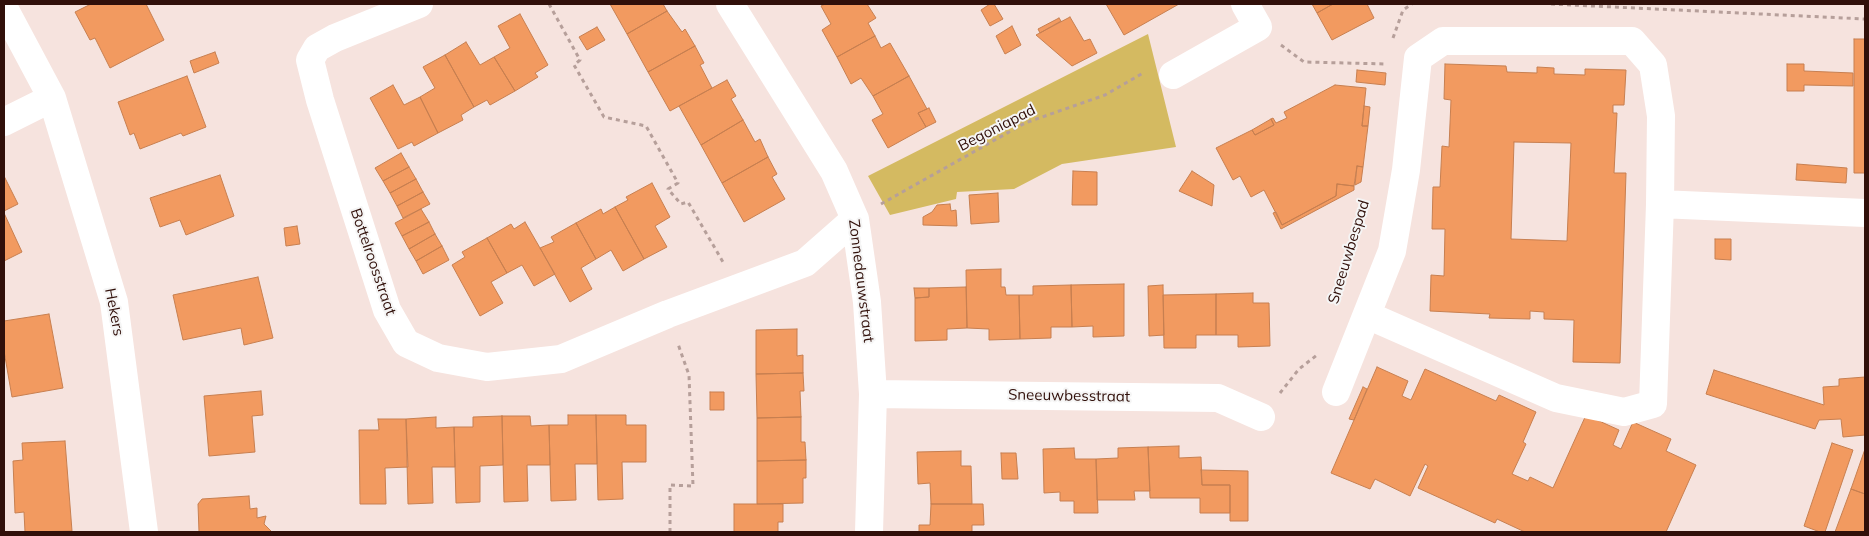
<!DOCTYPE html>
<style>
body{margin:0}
#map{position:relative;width:1869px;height:536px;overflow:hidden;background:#f6e3de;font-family:Mulish,sans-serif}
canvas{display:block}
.frame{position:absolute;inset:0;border:5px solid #31100a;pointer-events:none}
</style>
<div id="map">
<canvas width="1869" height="536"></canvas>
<div class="frame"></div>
</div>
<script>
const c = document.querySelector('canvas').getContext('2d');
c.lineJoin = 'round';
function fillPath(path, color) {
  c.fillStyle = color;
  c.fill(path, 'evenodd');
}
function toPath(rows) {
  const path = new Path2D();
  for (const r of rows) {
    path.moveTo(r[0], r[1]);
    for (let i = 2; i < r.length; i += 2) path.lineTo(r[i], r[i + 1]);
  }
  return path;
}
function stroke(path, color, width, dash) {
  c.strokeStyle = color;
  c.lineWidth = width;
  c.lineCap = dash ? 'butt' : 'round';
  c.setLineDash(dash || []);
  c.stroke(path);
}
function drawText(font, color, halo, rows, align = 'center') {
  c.font = font + ' Mulish,sans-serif';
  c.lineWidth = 4;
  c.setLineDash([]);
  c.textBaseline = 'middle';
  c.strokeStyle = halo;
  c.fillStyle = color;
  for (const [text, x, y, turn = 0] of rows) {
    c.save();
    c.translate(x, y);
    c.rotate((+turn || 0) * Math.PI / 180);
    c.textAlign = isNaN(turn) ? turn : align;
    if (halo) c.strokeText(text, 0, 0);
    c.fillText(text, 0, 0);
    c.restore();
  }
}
fillPath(toPath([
 [1148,34,1176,147,1062,164,1014,189,957,192,956,199,890,215,868,176]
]), '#d4ba61');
const building = toPath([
 [91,4,146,4,164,40,110,68,95,38,90,40,75,12,91,4],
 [610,4,663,4,667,11,627,34,610,4],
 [825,4,867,4,876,18,868,23,875,36,837,57,822,30,831,24,821,6,825,4],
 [990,4,994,4,1003,19,990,26,981,10,990,4],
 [1106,4,1179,4,1124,35,1106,4],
 [1312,4,1333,4,1317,13,1312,4],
 [1333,4,1367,4,1374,18,1332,40,1317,13,1333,4],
 [667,11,682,32,685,29,695,46,648,72,627,34,667,11],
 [520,14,548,65,535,73,538,77,515,91,494,57,510,48,498,26,520,14],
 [1070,17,1084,41,1090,39,1097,53,1072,66,1036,35,1070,17],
 [1059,18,1061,21,1040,33,1038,29,1059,18],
 [1012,26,1021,45,1005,54,996,36,1012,26],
 [597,27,605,40,587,50,579,37,597,27],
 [875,36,881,48,890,43,909,76,873,96,861,78,851,84,837,57,875,36],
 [1854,39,1865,39,1865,173,1854,173,1854,39],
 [466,42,480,65,494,57,515,91,490,105,487,100,474,107,445,55,466,42],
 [695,46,704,63,700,65,712,88,670,111,648,72,695,46],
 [215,52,219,63,194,73,190,61,215,52],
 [445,55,474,107,461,115,463,120,438,133,420,97,435,88,423,67,445,55],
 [1445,64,1506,66,1507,72,1537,73,1537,67,1554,68,1554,74,1585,75,1585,69,1626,70,1624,105,1613,105,1613,113,1617,113,1614,173,1626,173,1620,363,1573,362,1574,320,1544,319,1544,312,1530,311,1530,319,1489,318,1490,314,1430,311,1431,275,1444,276,1445,229,1432,229,1433,187,1440,187,1442,146,1449,147,1451,100,1444,99,1445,64],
 [1514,142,1571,143,1567,241,1511,239,1514,142],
 [1787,64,1804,64,1804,71,1853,73,1853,86,1804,85,1804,91,1787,91,1787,64],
 [1357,70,1386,73,1385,85,1356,82,1357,70],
 [187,76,206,127,183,136,181,133,140,149,134,133,130,135,118,102,187,76],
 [909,76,927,109,918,113,926,127,888,148,872,120,883,114,873,96,909,76],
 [727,80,736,96,731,99,743,120,701,145,679,106,727,80],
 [393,85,404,105,420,97,438,133,414,146,412,142,398,149,370,98,393,85],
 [1335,85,1366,88,1362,126,1368,126,1363,167,1357,166,1354,186,1337,184,1336,196,1282,225,1264,190,1251,197,1240,176,1233,180,1216,148,1252,130,1255,135,1274,125,1271,119,1273,118,1276,123,1287,118,1284,112,1335,85],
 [1364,106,1370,107,1368,126,1362,126,1364,106],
 [929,108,936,122,926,127,918,113,929,108],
 [1271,119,1274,125,1255,135,1252,130,1271,119],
 [743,120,755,142,760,139,768,157,722,183,701,145,743,120],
 [401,153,409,167,383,181,375,168,401,153],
 [768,157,777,174,772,177,785,199,744,222,722,183,768,157],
 [1797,164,1847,168,1846,183,1796,180,1797,164],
 [1357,166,1363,167,1361,182,1355,185,1357,166],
 [409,167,416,179,390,193,383,181,409,167],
 [1073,171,1097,172,1097,205,1072,205,1073,171],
 [1192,171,1214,185,1212,206,1179,191,1192,171],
 [220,175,234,216,186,235,180,220,160,227,150,198,220,175],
 [4,176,18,204,4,211,4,176],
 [416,179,423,192,397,206,390,193,416,179],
 [652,183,670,217,655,226,667,247,644,259,615,207,628,200,626,197,652,183],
 [1337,184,1354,186,1354,190,1281,229,1273,213,1276,212,1282,225,1336,196,1337,184],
 [423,192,430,204,403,218,397,206,423,192],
 [998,193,999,222,971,224,969,195,998,193],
 [950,204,951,211,956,210,957,226,923,225,923,217,932,212,937,205,950,204],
 [615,207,644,259,623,271,611,250,596,259,576,223,601,209,603,214,615,207],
 [421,209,429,222,402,236,395,223,421,209],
 [4,213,22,252,4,261,4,213],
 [429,222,435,234,409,249,402,236,429,222],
 [525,222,555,274,534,286,522,265,507,273,487,238,511,224,514,229,525,222],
 [576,223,596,259,581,268,592,289,570,302,540,248,554,242,551,237,576,223],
 [297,226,300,244,286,246,284,228,297,226],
 [435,234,442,246,416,261,409,249,435,234],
 [487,238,507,273,491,282,503,303,480,316,452,265,465,257,462,252,487,238],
 [1715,239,1731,239,1731,260,1715,259,1715,239],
 [442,246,449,260,423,274,416,261,442,246],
 [1001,269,1001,287,1005,287,1006,295,1019,295,1020,339,989,340,989,329,967,328,966,270,1001,269],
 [258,277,273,338,244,345,241,328,183,340,173,295,258,277],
 [1124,284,1124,336,1093,337,1093,326,1072,327,1071,285,1124,284],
 [1071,285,1072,327,1051,327,1051,338,1020,339,1019,295,1033,295,1033,286,1071,285],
 [1163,285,1164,335,1149,336,1148,286,1163,285],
 [966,287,967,328,947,329,947,340,915,341,915,298,929,297,929,288,966,287],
 [914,288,929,288,929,297,915,298,914,288],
 [1253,293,1253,303,1269,303,1270,346,1238,347,1238,335,1216,335,1216,294,1253,293],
 [1216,294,1216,335,1196,335,1196,348,1164,348,1163,295,1216,294],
 [49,314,63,388,12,397,4,351,4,321,49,314],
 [797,329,797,356,803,355,803,373,756,374,756,330,797,329],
 [1377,367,1408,381,1402,396,1411,400,1425,369,1496,401,1499,395,1536,412,1523,442,1526,444,1512,474,1528,481,1530,477,1553,488,1586,415,1619,430,1613,445,1621,449,1633,422,1671,439,1666,451,1696,465,1666,532,1525,532,1497,519,1495,523,1418,488,1428,466,1425,464,1410,496,1375,479,1370,489,1331,473,1377,367],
 [1714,370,1824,405,1823,387,1839,386,1839,379,1865,377,1865,435,1843,437,1841,419,1819,420,1815,429,1706,394,1714,370],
 [803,373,804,391,800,391,801,417,757,418,756,374,803,373],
 [1363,387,1367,389,1354,420,1349,419,1363,387],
 [261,391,263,415,252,416,255,452,209,456,204,396,261,391],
 [710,392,724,392,724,410,710,410,710,392],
 [568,415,596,415,597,464,575,464,576,500,551,501,549,425,568,425,568,415],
 [596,415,626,415,626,425,646,425,646,462,622,462,623,499,598,500,596,415],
 [502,416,503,465,480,466,480,502,456,503,454,427,473,427,473,417,502,416],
 [502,416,530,416,531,426,549,425,550,465,527,465,528,501,504,502,502,416],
 [436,417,436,428,454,427,455,467,432,467,433,503,408,504,406,419,436,417],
 [801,417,801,442,805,442,806,460,757,461,757,418,801,417],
 [378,419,406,419,408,467,385,468,386,504,360,504,359,430,379,430,378,419],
 [65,441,72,531,25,532,24,512,15,513,13,461,23,460,22,443,65,441],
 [1832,443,1853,450,1825,532,1820,532,1804,526,1832,443],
 [1179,446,1179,458,1201,457,1202,485,1230,485,1230,513,1200,513,1200,498,1150,498,1148,447,1179,446],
 [1148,447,1150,491,1134,491,1135,500,1097,500,1096,459,1118,458,1118,448,1148,447],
 [1074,448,1075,459,1096,459,1098,513,1074,513,1074,501,1060,501,1060,492,1044,493,1043,449,1074,448],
 [1865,449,1865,494,1851,489,1865,449],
 [961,451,961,466,971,466,972,504,931,504,930,483,918,484,917,452,961,451],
 [1001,453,1016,453,1018,479,1002,479,1001,453],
 [806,460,806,478,803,478,803,503,757,504,757,461,806,460],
 [1201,470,1248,471,1248,521,1230,521,1230,485,1202,485,1201,470],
 [1851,489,1865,494,1865,532,1835,532,1851,489],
 [249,496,250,509,257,508,257,518,266,516,264,524,272,532,199,532,198,504,202,499,249,496],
 [734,504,783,504,783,522,778,522,778,532,734,532,734,504],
 [931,504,983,504,984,525,972,525,972,532,919,532,919,525,930,525,931,504]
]);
fillPath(building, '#f29a60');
stroke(building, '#c77f50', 1);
stroke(toPath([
 [549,4,580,60,574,65,604,117,646,126,678,183,668,189,681,204,688,202,723,262],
 [1551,4,1865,19],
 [1393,38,1403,10,1412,4],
 [1281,45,1304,62,1387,64],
 [881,204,1025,123,1105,95,1143,73],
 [1280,393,1299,369,1317,355],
 [670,532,670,485,693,486,689,375,678,344]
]), '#b69f9a', 3, [4, 4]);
stroke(toPath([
 [419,4,335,38,317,48,310,60,320,100,387,310,406,343,438,358,487,367,561,359,668,314,805,263,855,219],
 [730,4,834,171,855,219,867,302,873,394,869,532],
 [4,8,52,98,114,302,144,532],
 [1173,75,1258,27,1245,4],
 [4,122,52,98],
 [1367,315,1556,398,1624,412,1653,404,1660,204],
 [1336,392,1392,251,1406,170,1418,58,1443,41,1632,41,1653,65,1661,116,1660,204,1865,213],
 [873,394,1218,398,1261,417]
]), '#fff', 28);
drawText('15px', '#31100a', '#f5f5f5', [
 ["Begoniapad",997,128,-27],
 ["Sneeuwbespad",1349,252,-73],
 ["Bottelroosstraat",373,262,71],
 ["Zonnedauwstraat",861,281,83],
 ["Hekers",114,312,79],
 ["Sneeuwbesstraat",1069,396,1]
]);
</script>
